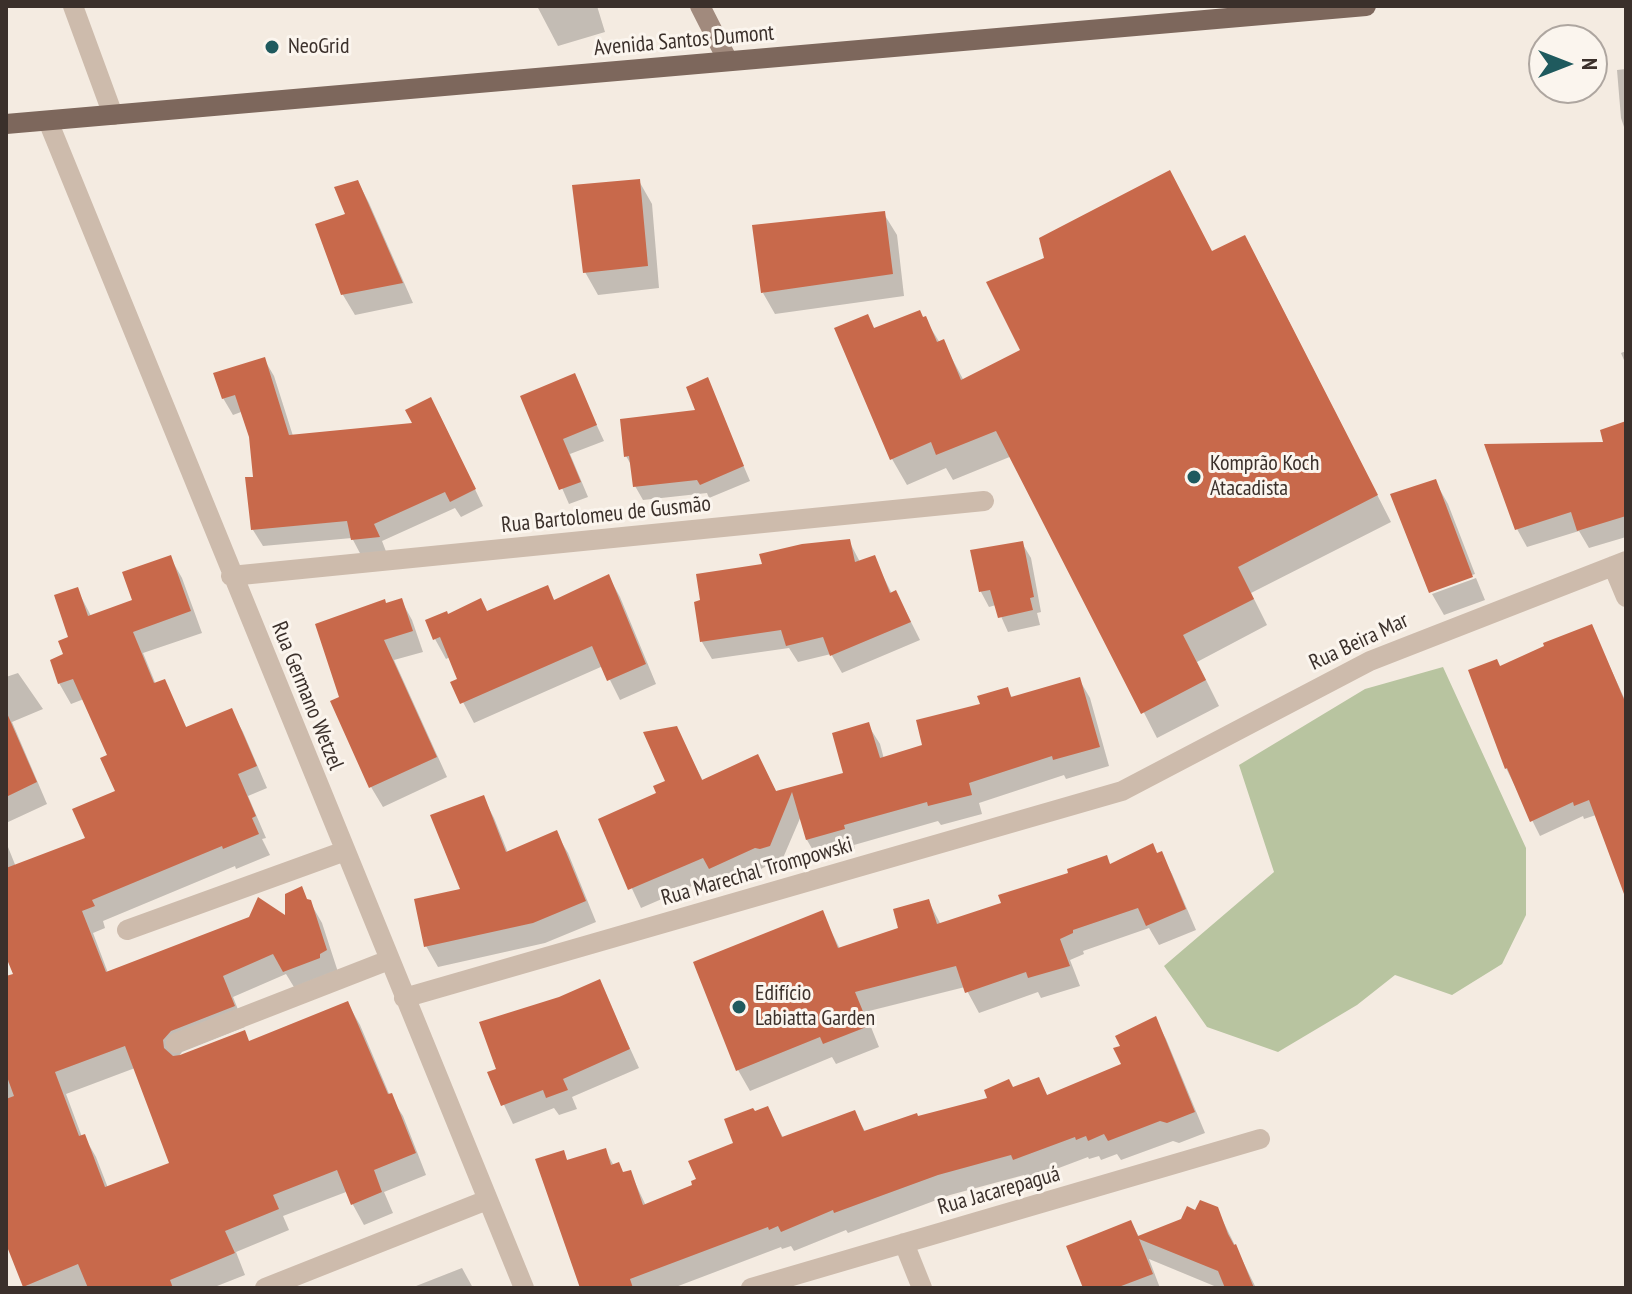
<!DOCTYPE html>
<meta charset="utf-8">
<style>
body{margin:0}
#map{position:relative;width:1632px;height:1294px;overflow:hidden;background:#f4ebe1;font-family:"PT Sans Narrow",sans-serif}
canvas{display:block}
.frame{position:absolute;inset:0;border:8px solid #3b302b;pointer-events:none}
.north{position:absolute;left:1528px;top:24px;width:80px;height:80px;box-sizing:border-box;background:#fbf5ee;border:2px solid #aea6a0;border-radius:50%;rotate:90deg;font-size:22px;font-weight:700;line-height:32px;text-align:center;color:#3b302b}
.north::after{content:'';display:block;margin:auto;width:28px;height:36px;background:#1f5a5e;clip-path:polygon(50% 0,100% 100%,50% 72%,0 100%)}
</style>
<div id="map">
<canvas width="1632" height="1294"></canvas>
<div class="frame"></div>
<div class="north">N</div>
</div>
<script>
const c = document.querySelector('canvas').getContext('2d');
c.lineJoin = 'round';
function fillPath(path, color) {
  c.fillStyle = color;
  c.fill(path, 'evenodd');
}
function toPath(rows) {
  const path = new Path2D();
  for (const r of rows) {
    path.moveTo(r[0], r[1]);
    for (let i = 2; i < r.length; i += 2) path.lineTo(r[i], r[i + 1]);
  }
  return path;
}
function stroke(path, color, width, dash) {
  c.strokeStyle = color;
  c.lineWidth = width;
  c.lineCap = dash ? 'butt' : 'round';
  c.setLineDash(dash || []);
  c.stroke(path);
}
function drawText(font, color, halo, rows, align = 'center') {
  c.font = font + ' "PT Sans Narrow",sans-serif';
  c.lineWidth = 6;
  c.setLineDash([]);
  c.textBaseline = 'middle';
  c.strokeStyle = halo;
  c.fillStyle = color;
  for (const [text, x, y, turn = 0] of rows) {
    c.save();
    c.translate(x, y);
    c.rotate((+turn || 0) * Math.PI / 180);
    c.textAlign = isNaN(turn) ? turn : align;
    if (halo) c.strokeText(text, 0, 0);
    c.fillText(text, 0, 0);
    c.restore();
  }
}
fillPath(toPath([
 [1443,667,1526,848,1526,915,1502,964,1452,995,1395,975,1357,1005,1278,1052,1207,1027,1164,966,1274,872,1239,765,1365,689]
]), '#b8c4a0');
fillPath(toPath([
 [537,6,597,6,605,32,558,46],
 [1626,69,1626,133,1621,118,1617,70],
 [639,181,652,204,659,288,598,295,585,272],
 [358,182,369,203,413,303,355,315,343,295,318,225,347,215],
 [884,214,897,235,904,296,775,314,763,293],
 [1212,253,1259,263,1391,522,1251,593,1267,625,1197,662,1219,706,1157,738,1012,456,953,480,946,468,907,485,892,459,867,316,875,330,925,319,940,343,943,342,964,381],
 [1626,351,1626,365,1621,353],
 [264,359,274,376,293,436,415,425,440,416,483,506,461,517,455,508,382,541,387,554,362,557,352,538,263,546,253,530,256,478,251,437,241,412,233,415,223,398],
 [574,376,604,441,570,454,588,497,569,504,522,397],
 [707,380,750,481,709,498,707,493,643,500,635,486,633,468,626,456,698,412],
 [1626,423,1626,537,1589,548,1579,531,1527,547,1517,529,1487,446,1605,444],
 [1435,481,1448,504,1475,574,1431,590],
 [849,541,860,562,874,558,892,594,896,592,920,640,842,673,831,654,798,662,789,648,712,659,702,642,696,603,765,566],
 [1022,543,1031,558,1041,612,1037,613,1040,625,1008,632,996,605,989,607,981,592,972,552],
 [170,557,182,578,202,633,143,653,156,685,164,681,187,729,231,711,243,732,267,788,248,796,266,838,262,839,270,855,236,869,235,866,103,921,105,928,93,933,108,973,287,919,310,902,322,923,338,972,297,992,286,974,233,997,245,1027,182,1052,177,1059,250,1043,348,1004,360,1025,390,1096,403,1116,426,1175,384,1192,393,1213,364,1225,346,1192,283,1216,289,1230,236,1252,245,1275,212,1288,90,1288,89,1285,83,1288,26,1288,7,1241,6,978,15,975,6,951,6,842,16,867,88,839,117,792,109,756,84,699,71,704,59,683,71,638,77,589,91,616,134,601],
 [135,1068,171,1164,108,1188,96,1157,84,1136,82,1137,66,1094],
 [609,577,620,597,656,684,620,700,603,666,474,723,453,683,460,680,450,657,446,659,435,639,448,617,488,613,547,587,555,602],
 [1476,578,1485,600,1444,615,1432,594],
 [401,600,412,620,423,652,394,660,447,777,383,807,371,787,341,699,386,605],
 [1591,626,1626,702,1626,869,1596,815,1584,819,1583,816,1540,836,1506,768,1500,668],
 [18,673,43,709,12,722,47,804,6,823,6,677],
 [1079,679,1090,698,1109,766,1066,779,1064,775,979,803,982,814,941,825,938,821,854,845,855,849,818,859,807,840,801,816,780,865,772,868,767,866,722,888,715,876,641,908,600,820,658,794,668,782,676,728,703,781,758,757,777,793,845,774,868,725,880,744,884,759,925,747,1007,689,1013,699],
 [483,797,494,818,508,853,556,833,568,853,596,922,545,943,438,967,426,946,463,891],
 [1161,854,1172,874,1196,930,1159,945,1149,928,1083,951,1084,954,1070,960,1080,986,1041,998,1038,992,979,1013,965,987,865,1012,879,1047,836,1064,832,1057,750,1091,738,1070,822,913,840,949,901,930,929,902,941,925,1004,905,1106,857,1111,866],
 [599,981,639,1068,572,1097,577,1109,559,1115,554,1108,513,1124,489,1073,498,1070,559,999],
 [1155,1019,1166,1039,1205,1133,1179,1143,1173,1141,1121,1160,1117,1154,1101,1160,1099,1156,1089,1159,1088,1157,1027,1180,1024,1175,950,1195,848,1233,846,1230,794,1251,791,1246,782,1249,781,1247,673,1288,582,1288,563,1152,568,1162,605,1150,614,1166,624,1174,630,1172,646,1206,695,1186,736,1144,755,1114,767,1108,784,1139,854,1112,866,1133,990,1099,1039,1079,1048,1097,1123,1065],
 [1217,1209,1256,1288,1219,1288,1149,1259,1160,1288,1086,1288,1131,1222,1139,1237,1183,1221,1196,1212],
 [462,1268,473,1288,411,1288]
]), '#0003');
fillPath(toPath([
 [1170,170,1212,251,1245,235,1378,495,1238,567,1254,599,1183,635,1206,680,1141,714,996,431,936,455,931,442,890,460,834,328,868,314,874,328,920,310,923,317,926,316,937,342,944,339,961,380,1020,350,986,282,1044,258,1039,238],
 [640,179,648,266,583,273,572,185],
 [358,180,403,283,341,295,315,224,345,214,334,187],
 [885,211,893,274,761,293,752,225],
 [265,357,289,435,412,423,405,410,431,397,476,489,450,502,445,492,374,524,380,537,351,540,347,521,251,530,245,477,253,477,249,437,235,395,222,399,213,373],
 [575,373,597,425,563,439,581,482,559,490,520,396],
 [708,377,744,466,700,485,697,480,633,487,629,456,624,457,620,419,695,410,686,387],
 [1626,421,1626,516,1577,531,1571,512,1515,530,1484,444,1603,442,1600,430],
 [1436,479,1473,577,1429,593,1390,494],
 [850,539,855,562,875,555,890,593,896,590,911,622,830,656,823,637,786,646,781,630,700,642,694,602,700,600,696,574,762,564,759,554,802,544],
 [1023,541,1034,597,1030,598,1033,610,998,618,990,590,979,592,970,550],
 [171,555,191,611,133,632,154,683,165,679,186,727,232,708,257,766,238,774,256,816,252,818,259,834,223,849,222,846,92,900,95,906,82,911,106,972,249,917,258,897,285,915,285,894,302,886,307,899,311,900,327,950,320,954,320,958,283,972,273,954,223,976,235,1006,171,1031,163,1040,164,1048,173,1056,180,1055,245,1030,249,1041,348,1001,388,1094,392,1093,416,1153,374,1170,382,1192,351,1205,337,1170,273,1195,279,1209,225,1231,235,1253,170,1280,173,1288,88,1288,78,1264,23,1287,6,1244,6,1099,14,1096,6,1074,6,976,13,974,6,957,6,868,85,838,72,809,115,791,100,758,107,755,73,679,58,684,50,660,63,654,58,641,68,637,54,595,78,587,88,616,132,600,122,572],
 [125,1046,169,1163,105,1187,85,1134,79,1136,55,1072],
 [609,574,646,664,607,681,592,646,460,704,450,682,457,679,440,637,433,640,425,620,447,611,448,614,481,598,487,611,548,585,554,600],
 [402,598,413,631,384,640,437,757,369,788,330,701,339,697,315,624,385,599,386,603],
 [1592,624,1626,704,1626,894,1624,894,1589,800,1574,806,1573,802,1530,822,1507,768,1505,769,1468,670,1497,659,1500,666,1544,646,1543,643],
 [1080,677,1100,747,1053,760,1052,756,969,783,972,795,928,806,927,802,844,825,845,829,806,840,792,792,770,846,760,849,755,848,709,869,703,858,628,890,598,819,656,793,653,786,665,781,643,732,677,726,702,780,758,754,776,791,843,773,832,733,869,722,880,758,922,745,916,720,980,704,977,696,1008,687,1011,697],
 [6,711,37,782,6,797],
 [484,795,506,852,557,830,586,901,533,923,424,947,414,899,460,889,430,815],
 [1153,843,1157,853,1162,851,1186,909,1146,926,1138,908,1073,930,1073,933,1060,939,1070,966,1028,978,1026,972,965,993,956,966,855,992,869,1026,823,1044,820,1037,736,1071,693,962,823,910,838,948,898,928,893,909,929,899,937,924,1001,903,998,895,1068,873,1067,869,1107,855,1110,864],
 [600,979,630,1049,563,1079,568,1090,546,1098,543,1090,501,1106,487,1072,496,1069,479,1022,559,997],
 [1156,1016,1195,1112,1167,1123,1160,1121,1108,1141,1104,1134,1088,1141,1086,1136,1076,1140,1075,1137,1013,1160,1011,1155,938,1175,834,1213,833,1210,781,1232,778,1226,769,1230,768,1227,630,1279,633,1288,580,1288,535,1159,564,1150,567,1160,606,1148,611,1165,619,1162,623,1172,631,1170,643,1205,692,1185,691,1181,696,1179,688,1161,733,1143,724,1119,753,1108,755,1111,768,1106,782,1137,855,1110,864,1131,917,1113,918,1116,987,1098,984,1090,1009,1079,1013,1087,1039,1077,1047,1095,1121,1064,1113,1048,1120,1046,1115,1036],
 [1200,1200,1218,1207,1228,1234,1234,1245,1236,1244,1254,1288,1225,1288,1218,1271,1139,1239,1153,1274,1116,1288,1083,1288,1066,1246,1131,1220,1138,1236,1181,1219,1187,1206,1195,1210]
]), '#c8694b');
stroke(toPath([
 [73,6,113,115],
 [48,121,524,1288],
 [1613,566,1626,597],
 [231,576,984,501],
 [127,930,345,851],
 [404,998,1122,791,1370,661,1626,561],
 [176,1043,389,960],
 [904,1243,922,1288],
 [265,1288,487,1200],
 [751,1288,1260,1139]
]), '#cdbbac', 20);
stroke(toPath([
 [700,6,728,61]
]), '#a18a7d', 20);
stroke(toPath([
 [6,124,1366,6]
]), '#7d675c', 20);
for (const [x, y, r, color] of [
 [272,47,8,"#1f5a5e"],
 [1194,477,8,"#1f5a5e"],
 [739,1007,8,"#1f5a5e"]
]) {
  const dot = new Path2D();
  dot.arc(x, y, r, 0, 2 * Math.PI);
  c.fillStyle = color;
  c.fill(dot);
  stroke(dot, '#fbf5ee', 3);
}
drawText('22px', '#3b302b', '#fbf5ee', [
 ["Avenida Santos Dumont",684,41,-5],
 ["Rua Bartolomeu de Gusmão",606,515,-6],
 ["Rua Beira Mar",1359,642,-25],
 ["Rua Germano Wetzel",307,696,68],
 ["Rua Marechal Trompowski",757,872,-16],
 ["Rua Jacarepaguá",999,1191,-16]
]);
drawText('22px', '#3b302b', '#fbf5ee', [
 ["NeoGrid",288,47],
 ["Komprão Koch",1210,464],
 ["Atacadista",1210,489],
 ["Edifício",755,994],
 ["Labiatta Garden",755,1019]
], 'left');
</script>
